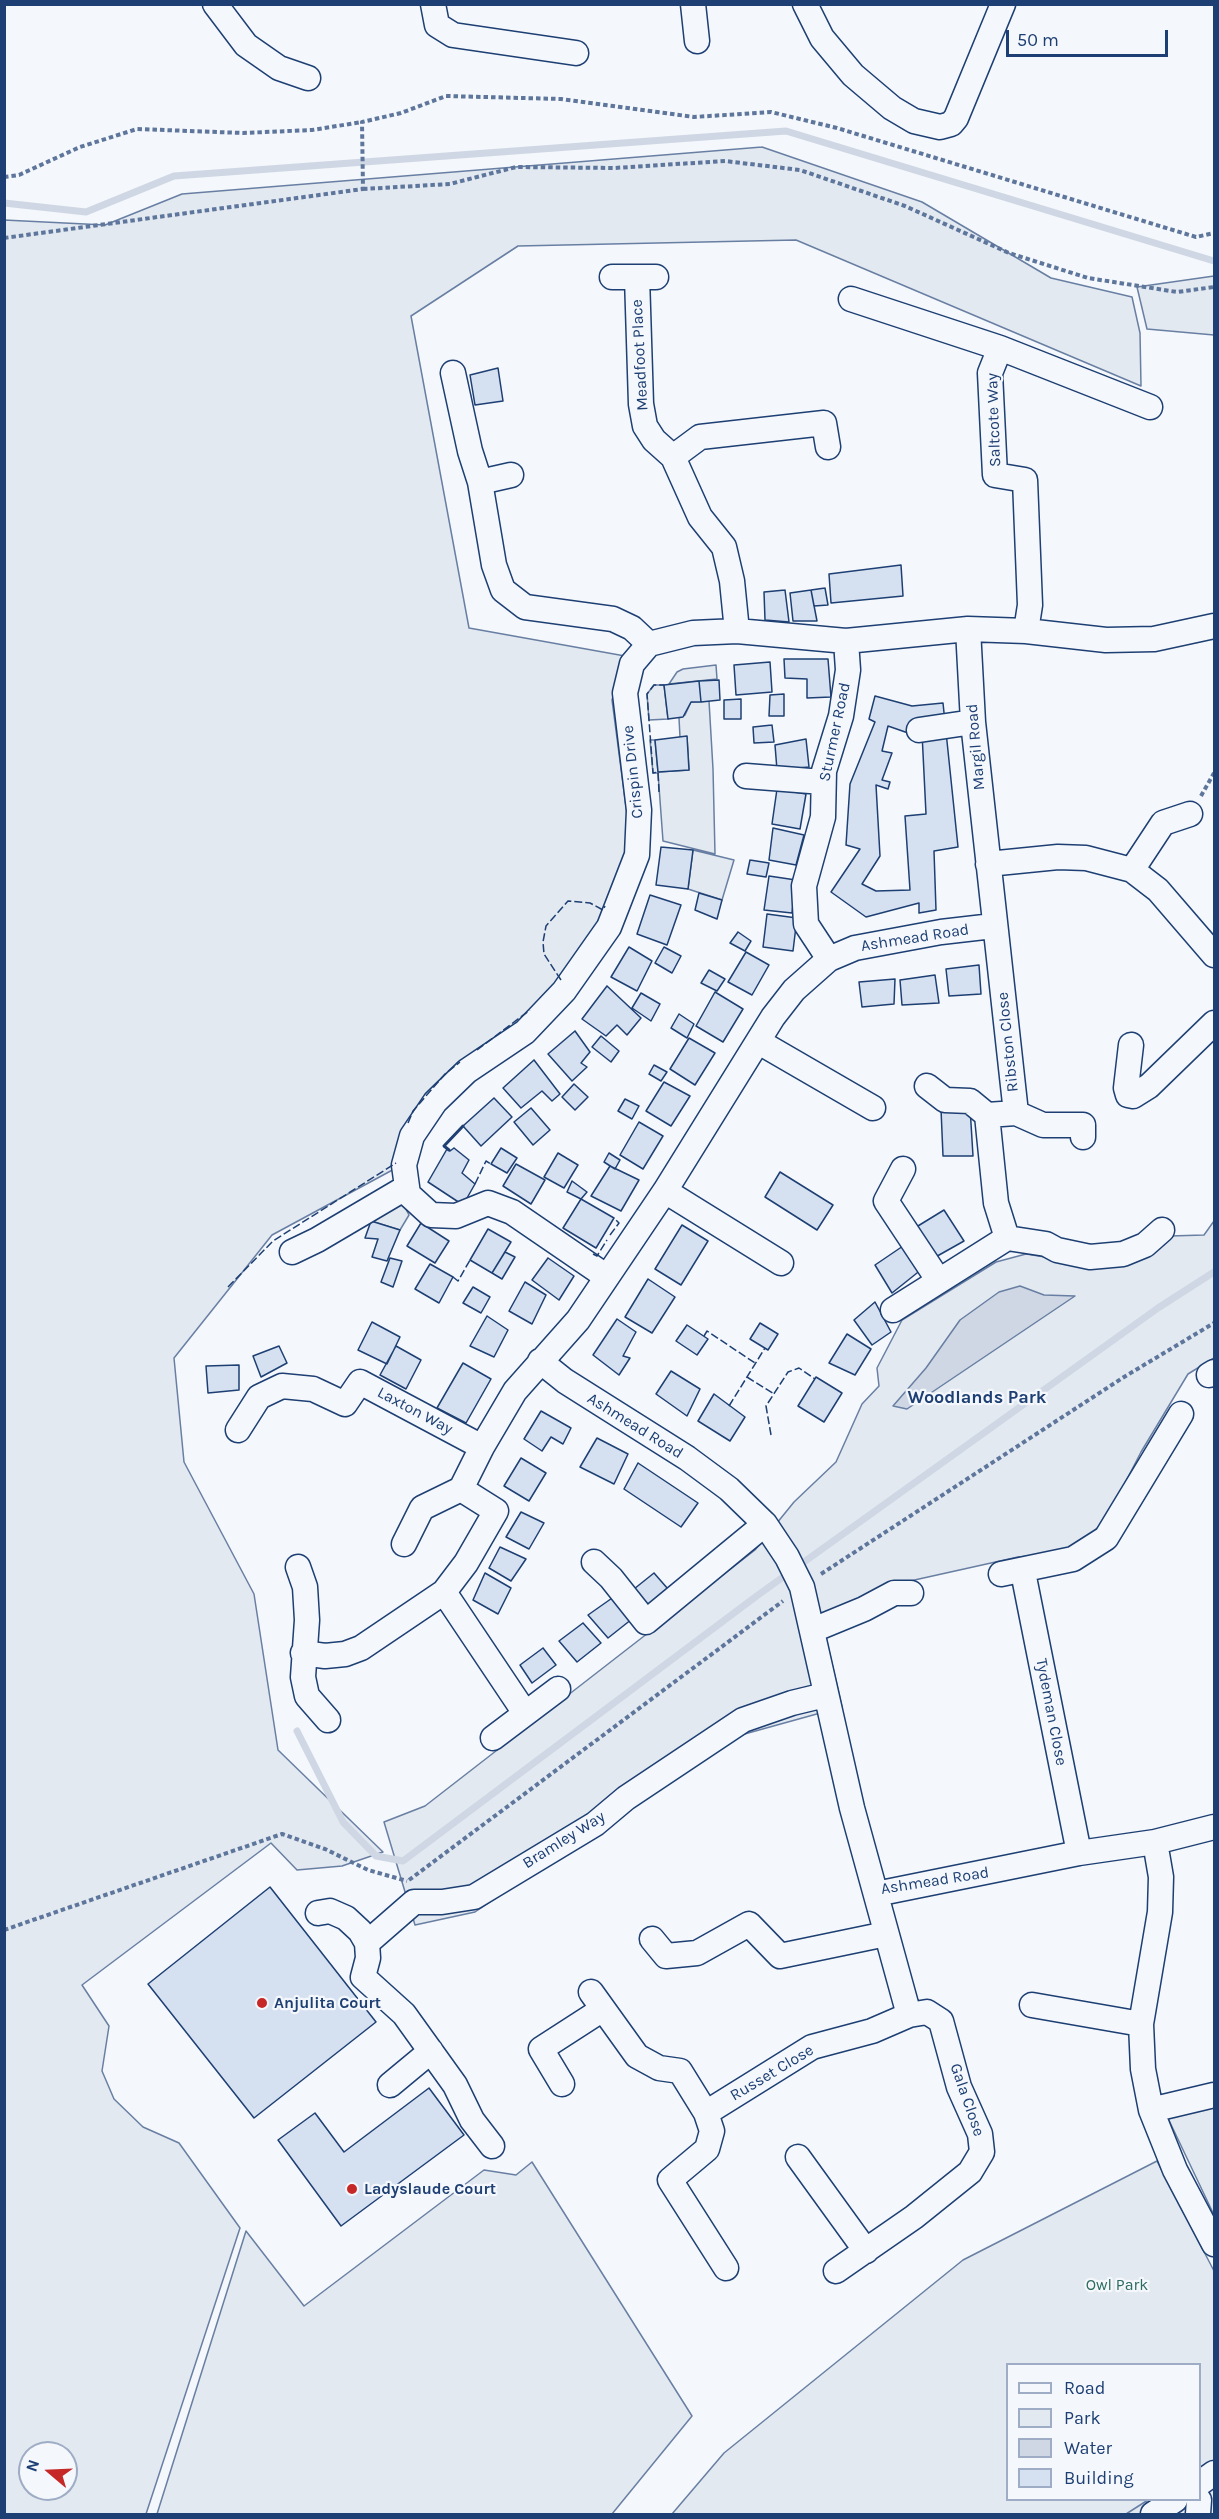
<!DOCTYPE html>
<style>
body{margin:0}
#map{position:relative;width:1219px;height:2519px;overflow:hidden;background:#f4f7fb;font-family:Karla,sans-serif}
canvas{display:block}
.frame{position:absolute;inset:0;border:6px solid #1d3f73;pointer-events:none}
.legend{position:absolute;left:1006px;top:2363px;width:195px;height:138px;box-sizing:border-box;background:#f4f7fb;border:2px solid #9eadc5;margin:0;padding:8px 10px;list-style:none;font-size:18px;color:#1d3f73}
.legend li{display:flex;align-items:center;gap:12px;height:30px}
.legend b{width:30px;border:2px solid #9eadc5}
.north{position:absolute;left:18px;top:2441px;width:60px;height:60px;box-sizing:border-box;background:#f4f7fb;border:2px solid #9eadc5;border-radius:50%;rotate:289deg;font-size:16px;font-weight:700;line-height:24px;text-align:center;color:#1d3f73}
.north::after{content:'';display:block;margin:auto;width:21px;height:27px;background:#c62828;clip-path:polygon(50% 0,100% 100%,50% 72%,0 100%)}
.scale{position:absolute;left:1006px;top:30px;width:162px;height:27px;box-sizing:border-box;border:3px solid #1d3f73;border-top:0;padding-left:8px;font-size:18px;line-height:21px;white-space:nowrap;color:#1d3f73;-webkit-text-stroke:4px #f4f7fb;paint-order:stroke}
</style>
<div id="map">
<canvas width="1219" height="2519"></canvas>
<div class="frame"></div>
<ul class="legend">
<li><b style="height:8px;background:#f4f7fb"></b>Road</li>
<li><b style="height:16px;background:#e3e9f0"></b>Park</li>
<li><b style="height:16px;background:#cfd7e4"></b>Water</li>
<li><b style="height:16px;background:#d5e0f0"></b>Building</li>
</ul>
<div class="north">N</div>
<div class="scale">50 m</div>
</div>
<script>
const c = document.querySelector('canvas').getContext('2d');
c.lineJoin = 'round';
function fillPath(path, color) {
  c.fillStyle = color;
  c.fill(path, 'evenodd');
}
function toPath(rows) {
  const path = new Path2D();
  for (const r of rows) {
    path.moveTo(r[0], r[1]);
    for (let i = 2; i < r.length; i += 2) path.lineTo(r[i], r[i + 1]);
  }
  return path;
}
function stroke(path, color, width, dash) {
  c.strokeStyle = color;
  c.lineWidth = width;
  c.lineCap = dash ? 'butt' : 'round';
  c.setLineDash(dash || []);
  c.stroke(path);
}
function drawText(font, color, halo, rows, align = 'center') {
  c.font = font + ' Karla,sans-serif';
  c.lineWidth = 4.5;
  c.setLineDash([]);
  c.textBaseline = 'middle';
  c.strokeStyle = halo;
  c.fillStyle = color;
  for (const [text, x, y, turn = 0] of rows) {
    c.save();
    c.translate(x, y);
    c.rotate((+turn || 0) * Math.PI / 180);
    c.textAlign = isNaN(turn) ? turn : align;
    if (halo) c.strokeText(text, 0, 0);
    c.fillText(text, 0, 0);
    c.restore();
  }
}
const green = toPath([
 [762,147,922,202,1051,278,1132,297,1140,333,1141,386,796,240,518,246,411,316,469,628,625,656,612,700,632,853,601,925,561,988,446,1081,398,1167,272,1235,174,1358,184,1462,254,1594,278,1750,383,1852,342,1866,297,1870,271,1843,82,1985,109,2026,102,2071,114,2099,143,2127,179,2143,240,2228,146,2514,5,2514,4,220,105,225,182,194,762,147],
 [30,2453,66,2453,66,2489,30,2489,30,2453],
 [1214,276,1214,335,1147,329,1137,287,1214,276],
 [716,665,717,679,669,684,677,672,683,669,716,665],
 [654,685,664,685,668,719,649,720,647,694,654,685],
 [709,701,713,769,715,854,663,841,658,773,653,773,650,740,655,740,658,772,689,770,687,737,680,737,679,718,685,715,691,702,709,701],
 [693,850,734,860,722,900,688,889,693,850],
 [401,1200,409,1215,400,1230,371,1221,401,1200],
 [1214,1221,1214,1358,1188,1374,1141,1452,1107,1518,1074,1552,1018,1557,892,1585,821,1616,842,1707,741,1735,475,1912,415,1925,384,1822,425,1806,755,1550,794,1502,836,1462,862,1404,879,1386,877,1368,902,1320,996,1262,1026,1254,1090,1264,1170,1236,1204,1235,1214,1221],
 [1214,2096,1214,2215,1166,2114,1214,2096],
 [1157,2161,1214,2271,1214,2514,672,2514,724,2453,963,2260,1157,2161],
 [1008,2364,1200,2364,1200,2500,1008,2500,1008,2364],
 [532,2162,692,2416,612,2514,157,2514,246,2231,304,2306,484,2170,516,2175,532,2162]
]);
fillPath(green, '#e3e9f0');
stroke(green, '#687fa3', 1.5);
const parking = toPath([
 [1148,2500,1197,2500,1207,2514,1126,2514,1148,2500]
]);
fillPath(parking, '#e3e8f0');
stroke(parking, '#687fa3', 1.5);
const water = toPath([
 [1020,1286,1044,1295,1075,1296,907,1409,893,1406,926,1368,960,1320,999,1292,1020,1286]
]);
fillPath(water, '#cfd7e4');
stroke(water, '#687fa3', 1.5);
stroke(toPath([
 [4,203,86,212,174,176,786,131,1214,261],
 [297,1731,343,1822,376,1856,403,1861,758,1595,1158,1308,1214,1272]
]), '#cfd7e4', 7);
const building = toPath([
 [498,368,503,401,475,405,470,375,498,368],
 [901,565,903,596,831,603,829,574,901,565],
 [825,588,828,605,814,606,811,590,825,588],
 [785,590,789,622,765,620,764,592,785,590],
 [811,590,817,621,793,621,790,593,811,590],
 [784,659,828,659,831,697,807,698,807,679,785,678,784,659],
 [770,662,772,692,736,695,734,665,770,662],
 [719,680,720,700,701,702,699,681,719,680],
 [699,681,701,702,691,702,683,717,668,719,664,685,699,681],
 [784,694,784,716,769,716,770,695,784,694],
 [875,696,912,706,943,703,958,847,934,851,936,910,919,913,919,903,866,917,831,892,860,849,846,845,850,784,875,722,869,719,875,696],
 [888,726,911,734,922,733,926,814,905,816,910,890,876,891,862,884,880,856,876,785,888,789,890,782,882,780,892,753,882,751,888,726],
 [741,699,741,719,724,719,724,700,741,699],
 [772,725,774,742,754,743,753,727,772,725],
 [687,736,689,770,658,772,655,740,687,736],
 [806,739,809,767,777,770,775,745,806,739],
 [777,789,806,794,800,829,772,824,777,789],
 [773,828,804,835,796,865,769,860,773,828],
 [661,847,693,850,688,889,656,885,661,847],
 [750,860,769,863,766,877,747,874,750,860],
 [769,876,796,880,792,913,764,910,769,876],
 [699,893,722,900,717,919,695,910,699,893],
 [650,895,681,905,667,945,637,934,650,895],
 [767,914,797,918,793,951,763,947,767,914],
 [738,932,751,941,745,951,730,943,738,932],
 [629,947,652,961,637,991,611,977,629,947],
 [664,947,681,956,672,973,655,963,664,947],
 [746,952,769,965,752,995,728,982,746,952],
 [979,965,981,994,949,996,946,969,979,965],
 [709,970,725,979,717,991,701,983,709,970],
 [935,975,939,1003,902,1005,900,980,935,975],
 [895,979,894,1004,862,1007,859,982,895,979],
 [607,986,641,1018,627,1035,617,1025,606,1036,582,1019,607,986],
 [715,992,743,1009,723,1042,696,1026,715,992],
 [641,993,660,1004,651,1021,632,1008,641,993],
 [679,1014,694,1024,687,1038,671,1028,679,1014],
 [575,1031,590,1052,581,1063,587,1067,572,1081,548,1054,575,1031],
 [601,1036,619,1051,611,1062,592,1047,601,1036],
 [689,1038,715,1053,695,1085,670,1069,689,1038],
 [534,1060,560,1094,552,1101,542,1091,521,1108,503,1088,534,1060],
 [654,1065,667,1072,661,1081,649,1074,654,1065],
 [664,1082,690,1096,671,1126,646,1111,664,1082],
 [574,1084,588,1097,575,1110,562,1097,574,1084],
 [494,1098,512,1117,481,1146,463,1126,494,1098],
 [625,1099,639,1106,632,1119,618,1111,625,1099],
 [970,1107,973,1156,943,1156,941,1109,970,1107],
 [531,1108,550,1130,533,1145,514,1122,531,1108],
 [639,1122,663,1136,643,1169,620,1155,639,1122],
 [454,1148,469,1160,462,1173,475,1184,463,1205,428,1182,447,1149,450,1151,454,1148],
 [501,1148,517,1158,507,1173,491,1164,501,1148],
 [558,1153,578,1165,564,1188,544,1177,558,1153],
 [609,1153,620,1160,615,1169,604,1162,609,1153],
 [516,1164,545,1180,531,1204,503,1186,516,1164],
 [610,1166,639,1180,621,1211,591,1196,610,1166],
 [780,1172,833,1205,817,1230,765,1197,780,1172],
 [572,1181,587,1192,581,1199,567,1192,572,1181],
 [581,1199,614,1218,596,1248,563,1228,581,1199],
 [944,1210,964,1241,932,1259,913,1229,944,1210],
 [371,1221,400,1230,387,1261,372,1257,378,1239,365,1238,371,1221],
 [421,1223,449,1241,435,1263,407,1246,421,1223],
 [682,1225,708,1241,681,1285,655,1269,682,1225],
 [488,1229,511,1242,492,1273,470,1260,488,1229],
 [906,1244,922,1269,892,1293,875,1265,906,1244],
 [505,1252,515,1257,502,1279,492,1273,505,1252],
 [390,1258,402,1261,393,1287,381,1282,390,1258],
 [548,1258,574,1276,559,1300,532,1280,548,1258],
 [430,1264,453,1277,439,1303,415,1289,430,1264],
 [648,1279,675,1297,652,1333,625,1317,648,1279],
 [525,1282,546,1295,532,1324,509,1311,525,1282],
 [473,1287,490,1297,481,1313,463,1303,473,1287],
 [875,1302,891,1332,872,1345,854,1320,875,1302],
 [487,1316,508,1330,494,1357,470,1346,487,1316],
 [617,1319,636,1332,623,1356,630,1358,619,1375,593,1355,617,1319],
 [372,1322,400,1337,387,1364,358,1350,372,1322],
 [760,1323,778,1334,768,1350,750,1339,760,1323],
 [687,1325,708,1339,697,1355,676,1341,687,1325],
 [847,1334,871,1349,855,1375,829,1363,847,1334],
 [279,1346,287,1363,261,1377,253,1356,279,1346],
 [396,1346,421,1360,406,1389,380,1375,396,1346],
 [463,1363,491,1379,466,1423,437,1408,463,1363],
 [239,1365,239,1390,208,1393,206,1366,239,1365],
 [671,1371,700,1389,687,1416,656,1394,671,1371],
 [816,1377,842,1393,824,1422,798,1406,816,1377],
 [714,1394,745,1417,730,1441,698,1421,714,1394],
 [541,1411,571,1428,563,1444,551,1437,542,1451,524,1439,541,1411],
 [597,1438,628,1454,614,1484,580,1467,597,1438],
 [521,1458,546,1473,529,1501,504,1486,521,1458],
 [638,1463,698,1503,681,1527,624,1489,638,1463],
 [521,1512,544,1523,529,1549,506,1537,521,1512],
 [500,1547,526,1559,511,1581,489,1568,500,1547],
 [485,1573,511,1588,498,1614,473,1600,485,1573],
 [654,1573,668,1589,648,1609,634,1589,654,1573],
 [615,1596,632,1619,608,1638,588,1615,615,1596],
 [583,1623,601,1643,577,1662,559,1641,583,1623],
 [543,1648,556,1665,532,1683,520,1665,543,1648],
 [270,1887,376,2022,254,2118,148,1984,270,1887],
 [429,2088,464,2135,341,2226,278,2140,315,2113,344,2152,429,2088]
]);
fillPath(building, '#d5e0f0');
stroke(building, '#1d3f73', 1.5);
const minor = toPath([
 [215,4,246,45,279,68,308,78],
 [433,4,437,25,453,35,576,53],
 [693,4,697,41],
 [805,4,822,38,853,75,892,108,914,121,940,127,951,124,956,118,1003,4],
 [612,277,656,277],
 [637,277,641,404,645,426,654,440,673,457,700,517,724,547,732,581,737,631],
 [851,299,1000,348],
 [453,373,470,451,480,482,494,565,503,590,525,607,613,619,632,628,649,644],
 [673,457,700,437,824,423,828,447],
 [480,482,511,475],
 [968,629,973,722,1016,1113,987,1115,996,1203,1007,1238],
 [1026,631,1030,605,1025,480,995,475,990,373,1000,348,1150,407],
 [919,730,973,722],
 [746,776,823,782],
 [988,864,1058,857,1086,858,1132,870,1158,890,1214,955],
 [1132,870,1163,823,1190,814],
 [829,959,806,924,804,886,823,817,824,771,841,716,848,670,846,641],
 [759,1042,873,1108],
 [1131,1045,1126,1088,1128,1095,1133,1096,1149,1086,1214,1023],
 [927,1086,945,1100,970,1101,987,1115],
 [1016,1113,1043,1125,1083,1125,1083,1137],
 [903,1169,886,1201,939,1281],
 [665,1191,781,1263],
 [292,1252,317,1240,407,1187],
 [607,1277,512,1212,488,1203,456,1216,431,1215,408,1194,404,1165,412,1136,435,1102,467,1071,525,1032,564,991,609,927,637,855,639,810,625,693,632,664,649,644,693,633,737,631,846,641,968,629,1026,631,1106,640,1154,639,1214,626],
 [893,1310,1007,1238,1046,1244,1057,1250,1090,1257,1123,1254,1145,1245,1162,1230],
 [540,1361,565,1381,687,1458,729,1489,765,1524,787,1557,802,1587,852,1808,909,2015],
 [1209,1375,1214,1372],
 [238,1430,259,1397,282,1386,313,1389,345,1404,360,1382,482,1447],
 [404,1544,422,1508,461,1489],
 [594,1562,611,1578,646,1622,765,1524],
 [298,1567,305,1587,307,1620,303,1677,307,1696,328,1720],
 [1023,1572,1079,1853],
 [1001,1574,1073,1559,1106,1538,1181,1414],
 [444,1592,525,1713],
 [813,1630,864,1609,894,1593,911,1593],
 [303,1653,325,1656,345,1654,361,1648,444,1592,466,1563,496,1511,461,1489,482,1447,515,1391,578,1320,665,1191,773,1017,794,990,829,959,855,948,941,932,993,926],
 [493,1738,558,1689],
 [1155,1842,1161,1877,1160,1912,1141,2024,1143,2069,1151,2110,1175,2170,1214,2244],
 [876,1894,1079,1853,1155,1842,1214,1827],
 [318,1913,330,1911,346,1918,360,1931,367,1943,368,1958,363,1977,404,2014,455,2085,472,2120,492,2146],
 [652,1939,666,1956,697,1953,749,1924,780,1956,886,1934],
 [367,1943,414,1902,442,1902,474,1897,595,1824,626,1798,743,1720,792,1703,825,1695],
 [591,1992,637,2056,659,2068,680,2071,706,2113,712,2131,707,2149,670,2180,726,2268],
 [1032,2005,1141,2024],
 [562,2084,541,2049,603,2009],
 [390,2085,431,2051],
 [1151,2110,1214,2095],
 [706,2113,812,2047,872,2031,909,2015,927,2012,941,2021,959,2087,980,2134,982,2152,970,2172,914,2217,836,2271],
 [798,2157,866,2251],
 [1200,2483,1214,2473],
 [1153,2514,1175,2500],
 [1198,2514,1199,2500]
]);
stroke(minor, '#1d3f73', 27);
stroke(toPath([
 [4,177,19,175,80,147,137,129,243,133,312,130,362,122],
 [363,189,450,184,516,167,614,168,725,161,800,170,905,206,1009,253,1088,278,1177,292,1214,287],
 [4,238,363,189,362,122,401,113,446,96,561,99,694,117,771,112,837,128,1196,237,1214,233],
 [1201,796,1214,773],
 [821,1574,1124,1377,1214,1323],
 [409,1880,783,1601],
 [4,1930,282,1834,325,1849,368,1870,407,1881]
]), '#5e769c', 4, [4.5, 3]);
stroke(minor, '#f4f7fb', 24);
stroke(toPath([
 [659,792,658,772,653,773,647,694,654,685,664,685],
 [561,980,544,954,543,942,546,926,568,901,590,903,603,910,605,906],
 [477,1050,530,1010],
 [408,1123,413,1111,445,1074,460,1062],
 [475,1184,486,1161,491,1164],
 [610,1235,619,1223,614,1218],
 [593,1254,597,1256,607,1240],
 [453,1277,458,1281,470,1260],
 [228,1287,273,1241,396,1163],
 [704,1336,707,1331,755,1363],
 [747,1377,774,1394],
 [729,1406,765,1348],
 [771,1435,766,1406,788,1372,799,1368,815,1379]
]), '#1d3f73', 1.5, [8, 3]);
stroke(toPath([
 [449,1150,444,1146,463,1126]
]), '#1d3f73', 3);
for (const [x, y, r, color] of [
 [262,2003,6,"#c62828"],
 [352,2189,6,"#c62828"]
]) {
  const dot = new Path2D();
  dot.arc(x, y, r, 0, 2 * Math.PI);
  c.fillStyle = color;
  c.fill(dot);
  stroke(dot, '#f4f7fb', 2);
}
drawText('16px', '#1d3f73', '#f4f7fb', [
 ["Meadfoot Place",640,355,-93],
 ["Saltcote Way",994,420,-92],
 ["Sturmer Road",835,732,-78],
 ["Margil Road",976,747,-95],
 ["Crispin Drive",633,772,-96],
 ["Ashmead Road",915,938,-9],
 ["Ribston Close",1008,1042,-96],
 ["Laxton Way",415,1411,28],
 ["Ashmead Road",635,1426,32],
 ["Tydeman Close",1051,1712,79],
 ["Bramley Way",564,1840,-32],
 ["Ashmead Road",935,1881,-9],
 ["Russet Close",772,2073,-31],
 ["Gala Close",967,2100,71]
]);
drawText('bold 16px', '#1d3f73', '#f4f7fb', [
 ["Anjulita Court",274,2003],
 ["Ladyslaude Court",364,2189]
], 'left');
drawText('16px', '#2c6c60', '#f4f7fb', [
 ["Owl Park",1117,2285]
]);
drawText('bold 18px', '#1d3f73', '#f4f7fb', [
 ["Woodlands Park",977,1398]
]);
</script>
